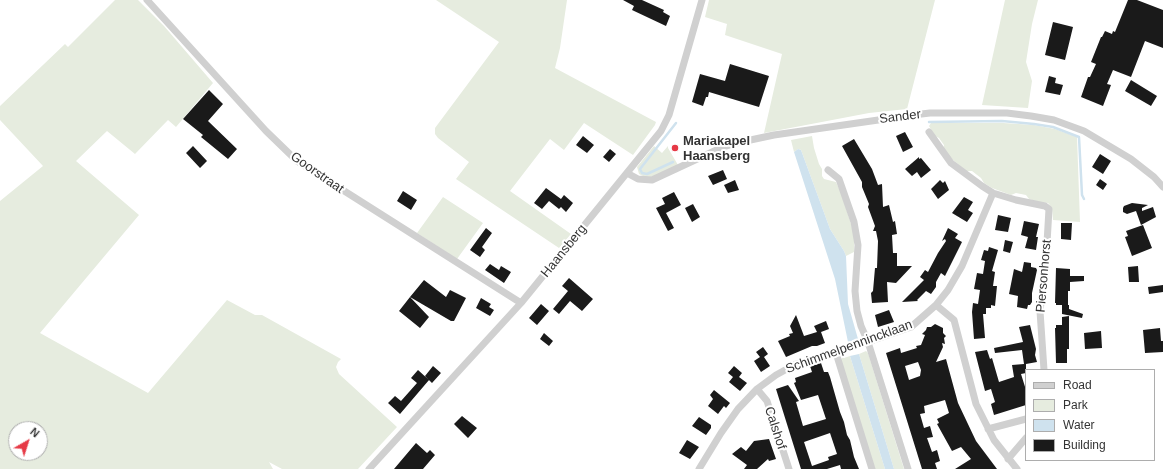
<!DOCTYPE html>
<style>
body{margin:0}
#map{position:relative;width:1163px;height:469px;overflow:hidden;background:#fff;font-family:Arial,sans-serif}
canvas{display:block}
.legend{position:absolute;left:1025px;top:369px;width:130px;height:92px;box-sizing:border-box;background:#fff;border:1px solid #adadad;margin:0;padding:5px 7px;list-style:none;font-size:12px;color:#333}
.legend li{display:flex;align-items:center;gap:8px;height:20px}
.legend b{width:20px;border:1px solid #adadad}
.north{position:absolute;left:8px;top:421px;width:40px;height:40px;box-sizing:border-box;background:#fff;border:1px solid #adadad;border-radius:50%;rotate:39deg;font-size:11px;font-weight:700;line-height:16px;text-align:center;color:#333}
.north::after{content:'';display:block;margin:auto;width:14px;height:18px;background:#e63946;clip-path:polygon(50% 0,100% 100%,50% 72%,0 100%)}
</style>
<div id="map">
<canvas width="1163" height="469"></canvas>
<ul class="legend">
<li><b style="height:5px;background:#d0d0d0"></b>Road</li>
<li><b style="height:11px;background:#e6ecdf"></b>Park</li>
<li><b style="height:11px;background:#cfe2ee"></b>Water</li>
<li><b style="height:11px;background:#1a1a1a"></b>Building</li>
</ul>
<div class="north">N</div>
</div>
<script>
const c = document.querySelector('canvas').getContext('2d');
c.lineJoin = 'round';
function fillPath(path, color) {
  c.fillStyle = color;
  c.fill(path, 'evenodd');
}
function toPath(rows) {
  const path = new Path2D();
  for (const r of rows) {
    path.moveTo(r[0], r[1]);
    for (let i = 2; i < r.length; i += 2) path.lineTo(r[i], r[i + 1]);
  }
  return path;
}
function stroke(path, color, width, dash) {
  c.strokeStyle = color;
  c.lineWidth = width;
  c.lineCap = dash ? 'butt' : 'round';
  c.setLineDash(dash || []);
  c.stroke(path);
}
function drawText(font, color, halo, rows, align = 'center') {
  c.font = font + ' Arial,sans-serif';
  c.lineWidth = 4;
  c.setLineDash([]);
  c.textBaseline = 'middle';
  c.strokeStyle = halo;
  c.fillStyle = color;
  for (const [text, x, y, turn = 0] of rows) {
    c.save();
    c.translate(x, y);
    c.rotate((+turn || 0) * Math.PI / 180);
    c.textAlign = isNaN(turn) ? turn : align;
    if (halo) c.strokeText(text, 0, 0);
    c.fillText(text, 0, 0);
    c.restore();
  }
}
fillPath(toPath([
 [115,0,138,0,164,26,213,83,176,127,168,120,135,154,107,131,76,161,139,215,40,333,148,393,227,300,255,315,262,315,341,359,338,362,336,367,339,374,397,427,358,469,282,469,269,462,273,469,0,469,0,201,43,166,0,120,0,106,65,44,68,47],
 [16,429,40,429,40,453,16,453],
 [436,0,567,0,560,48,555,68,656,122,655,125,633,155,584,123,564,150,550,139,510,191,571,234,559,248,456,179,469,162,438,138,435,134,435,128,499,42],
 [709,0,935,0,907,109,869,113,764,133,782,54,725,35,727,24,705,17],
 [1005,0,1038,0,1032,24,1026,62,1032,81,1028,108,982,105],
 [931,123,1003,123,1034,125,1055,129,1077,137,1080,222,1053,220,1052,208,1048,203,1038,202,1029,199,1026,195,1016,193,1011,195,992,188,984,183,981,178,972,171,966,171,953,160,943,149,944,145,939,138,935,136,929,126],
 [812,136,814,148,819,164,822,169,822,176,824,179,836,182,841,193,851,224,854,236,854,252,846,256,844,251,830,229,801,150,798,149,794,152,791,140],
 [654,146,662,153,668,146,668,148,678,165,651,177,645,177,639,174,637,167],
 [443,197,483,223,457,259,417,233],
 [866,351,868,353,904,469,894,469,859,354],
 [850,356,885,469,875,469,841,360,842,357,844,358]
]), '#e6ecdf');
fillPath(toPath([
 [798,149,801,150,830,229,844,251,846,256,848,304,858,339,848,342,835,279,794,152],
 [859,354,894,469,885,469,850,356]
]), '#cfe2ee');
stroke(toPath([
 [929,122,1002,121,1034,124,1053,127,1079,137,1082,195,1084,199],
 [673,162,647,174,642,173,640,169,676,123]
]), '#cfe2ee', 2.5);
fillPath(toPath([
 [623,0,642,0,664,10,663,12,670,16,666,26,632,10,634,6],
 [1128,0,1137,0,1163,10,1163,48,1145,41,1131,77,1113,70,1107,84,1111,85,1103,106,1081,97,1088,77,1090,77,1096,64,1091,62,1101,37,1102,37,1105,31,1112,34,1113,31,1115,32],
 [1053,22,1073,27,1065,60,1045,55],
 [730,64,769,76,759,107,709,92,708,97,706,97,703,106,692,102,700,74,725,81],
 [1049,76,1056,78,1055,83,1063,85,1060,95,1045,92],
 [1131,80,1157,96,1151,106,1125,91],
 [209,90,223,104,208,121,237,149,228,159,201,137,203,135,183,119],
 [905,132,913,147,903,152,896,136],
 [583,136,594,145,587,153,576,145],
 [854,139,872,169,878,185,882,184,883,207,889,205,893,222,895,221,897,234,892,235,893,253,897,253,897,266,912,266,896,283,887,282,888,302,872,303,871,293,873,291,875,268,877,268,878,241,876,231,873,231,875,226,868,207,869,204,862,187,862,182,842,146],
 [193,146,207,161,200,168,186,153],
 [610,149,616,154,609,162,603,157],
 [1100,154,1111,161,1103,174,1092,167],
 [919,157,919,159,921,158,931,170,921,178,917,172,912,176,905,169],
 [723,170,727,179,713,185,708,176],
 [1100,179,1107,184,1103,190,1096,185],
 [735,180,739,190,728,193,724,185],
 [940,180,943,183,945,181,949,190,938,199,931,189],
 [546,188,561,199,564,195,573,203,566,212,561,207,559,209,549,201,542,209,534,203],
 [403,191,417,200,411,210,397,201],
 [674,192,681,205,666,213,674,228,668,231,656,208,665,204,662,198],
 [964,197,973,202,968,210,973,213,967,222,952,213],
 [1132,203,1148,205,1142,208,1142,211,1153,207,1156,217,1141,225,1136,211,1127,214,1123,212,1123,208,1124,206],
 [693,204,700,217,692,222,685,208],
 [998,215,1011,218,1008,232,995,230],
 [1024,221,1039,224,1036,237,1038,237,1036,250,1025,248,1028,237,1021,235],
 [1061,223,1072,223,1071,240,1061,239],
 [1143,225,1152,248,1132,256,1125,237,1128,236,1126,231],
 [486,228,492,233,482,247,485,250,480,257,470,250],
 [948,228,958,234,955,238,962,242,945,276,941,273,936,282,936,287,931,294,926,291,917,300,918,301,902,302,924,280,920,277,925,270,928,272,938,253,946,241,945,239,942,241],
 [1005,240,1013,242,1010,253,1003,251],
 [989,247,998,250,992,271,995,272,993,286,997,286,995,306,991,305,991,308,986,308,986,314,983,314,985,338,974,339,972,312,973,303,978,304,980,290,974,289,977,273,983,274,985,261,981,260,984,250,988,251],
 [1024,262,1031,263,1031,267,1036,268,1037,270,1032,293,1032,302,1030,305,1028,305,1027,309,1017,307,1018,296,1009,294,1014,269,1022,272],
 [490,264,499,270,501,266,511,272,504,283,485,270],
 [1138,266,1139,282,1129,282,1128,267],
 [1056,268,1070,269,1070,276,1084,276,1084,281,1070,282,1070,291,1068,291,1068,305,1069,305,1069,309,1083,314,1082,318,1062,314,1062,305,1056,305,1056,303,1055,303],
 [569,278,593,299,582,311,570,301,559,314,553,309,568,291,562,286],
 [424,280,446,297,450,290,466,298,454,321,451,321,410,297],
 [1163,285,1163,292,1149,294,1148,287],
 [410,297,429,317,420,328,399,311],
 [481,298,491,304,489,307,494,310,490,316,476,308],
 [541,304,549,311,537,325,529,318],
 [889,310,894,322,878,327,875,315],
 [796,315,804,336,817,332,814,326,826,321,829,329,821,332,825,343,817,346,812,346,786,357,778,341,790,336,789,334,793,333,790,326],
 [1069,316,1069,349,1067,349,1067,363,1056,363,1055,328,1056,328,1056,325,1062,325,1062,317],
 [935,324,943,328,943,333,946,336,944,338,945,344,942,343,943,347,936,362,946,359,958,403,976,441,997,469,955,469,971,459,961,447,952,451,937,424,939,423,937,419,949,413,945,400,924,406,925,413,920,414,924,428,930,426,933,437,927,438,932,452,937,450,940,461,935,463,937,469,922,469,886,353,900,348,901,353,917,348,916,346,921,345,925,335,922,334,926,330,927,327,931,327],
 [918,362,921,370,920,376,909,380,905,366],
 [1030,325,1036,349,1035,355,1037,362,1026,364,1026,373,1021,374,1026,390,1026,405,994,415,991,404,995,402,991,389,985,391,975,352,987,350,990,359,992,358,999,382,1014,377,1012,365,1024,364,1022,350,995,353,994,348,1023,342,1019,327],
 [1160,328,1161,341,1163,341,1163,352,1145,353,1143,330],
 [1101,331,1102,348,1085,349,1084,333],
 [544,333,553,341,549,346,540,339],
 [763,347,768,354,764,357,770,366,761,372,754,361,760,357,756,352],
 [821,363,824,372,828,372,830,377,840,412,844,422,847,435,850,440,854,457,859,469,841,469,840,465,827,469,801,469,776,389,788,385,799,401,796,402,803,426,826,419,818,395,801,400,794,383,796,382,795,378,812,372,810,366],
 [830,433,837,454,828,457,829,460,812,466,804,442],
 [433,366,441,373,432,383,425,376],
 [734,366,742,373,739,377,747,383,740,391,729,382,733,377,728,373],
 [418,370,429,380,400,414,388,403,395,396,401,401,417,383,411,378],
 [714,390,730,403,726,408,724,406,718,414,708,406,713,399,710,395],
 [462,416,477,428,468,438,454,424],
 [699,417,711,425,711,428,706,435,692,426],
 [769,439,776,459,769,461,768,459,757,469,744,469,747,465,732,454,741,447,746,451,754,441],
 [687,440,699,447,690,459,679,453],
 [416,443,427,453,430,450,435,455,423,469,394,469]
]), '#1a1a1a');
stroke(toPath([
 [147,0,266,131,297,161,521,303],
 [929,132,951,163,982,186,993,193,1016,200,1045,206,1049,209,1046,260,1040,311,1044,370],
 [828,170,839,179,854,222,858,245,855,291,857,311,861,326,868,342,908,469],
 [627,173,638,179,652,180,723,147,741,142,774,135,913,115,930,113,1007,113,1031,116,1054,120,1084,131,1131,159,1154,177,1163,187],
 [936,305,954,320,976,404,994,440,1017,469],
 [836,353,872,469],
 [757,389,767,401,789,469],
 [988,429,1026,419],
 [1008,459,1026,438],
 [369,469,521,303,661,131,669,115,702,0],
 [699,469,721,433,738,409,757,389,776,375,796,364,868,342,911,327,936,305,948,290,962,266,993,193]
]), '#d0d0d0', 7);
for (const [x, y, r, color] of [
 [675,148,4,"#e63946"]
]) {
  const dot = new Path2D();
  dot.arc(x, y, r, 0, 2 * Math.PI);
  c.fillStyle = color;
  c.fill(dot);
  stroke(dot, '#fff', 1.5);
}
drawText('13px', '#333', '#fff', [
 ["Sander",900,117,-7],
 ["Goorstraat",317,173,35],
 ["Haansberg",564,251,-51],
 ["Piersonhorst",1044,276,-85],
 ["Schimmelpennincklaan",849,347,-20],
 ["Calshof",775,428,72]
]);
drawText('bold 13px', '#333', '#fff', [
 ["Mariakapel",683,141],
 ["Haansberg",683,156]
], 'left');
</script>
